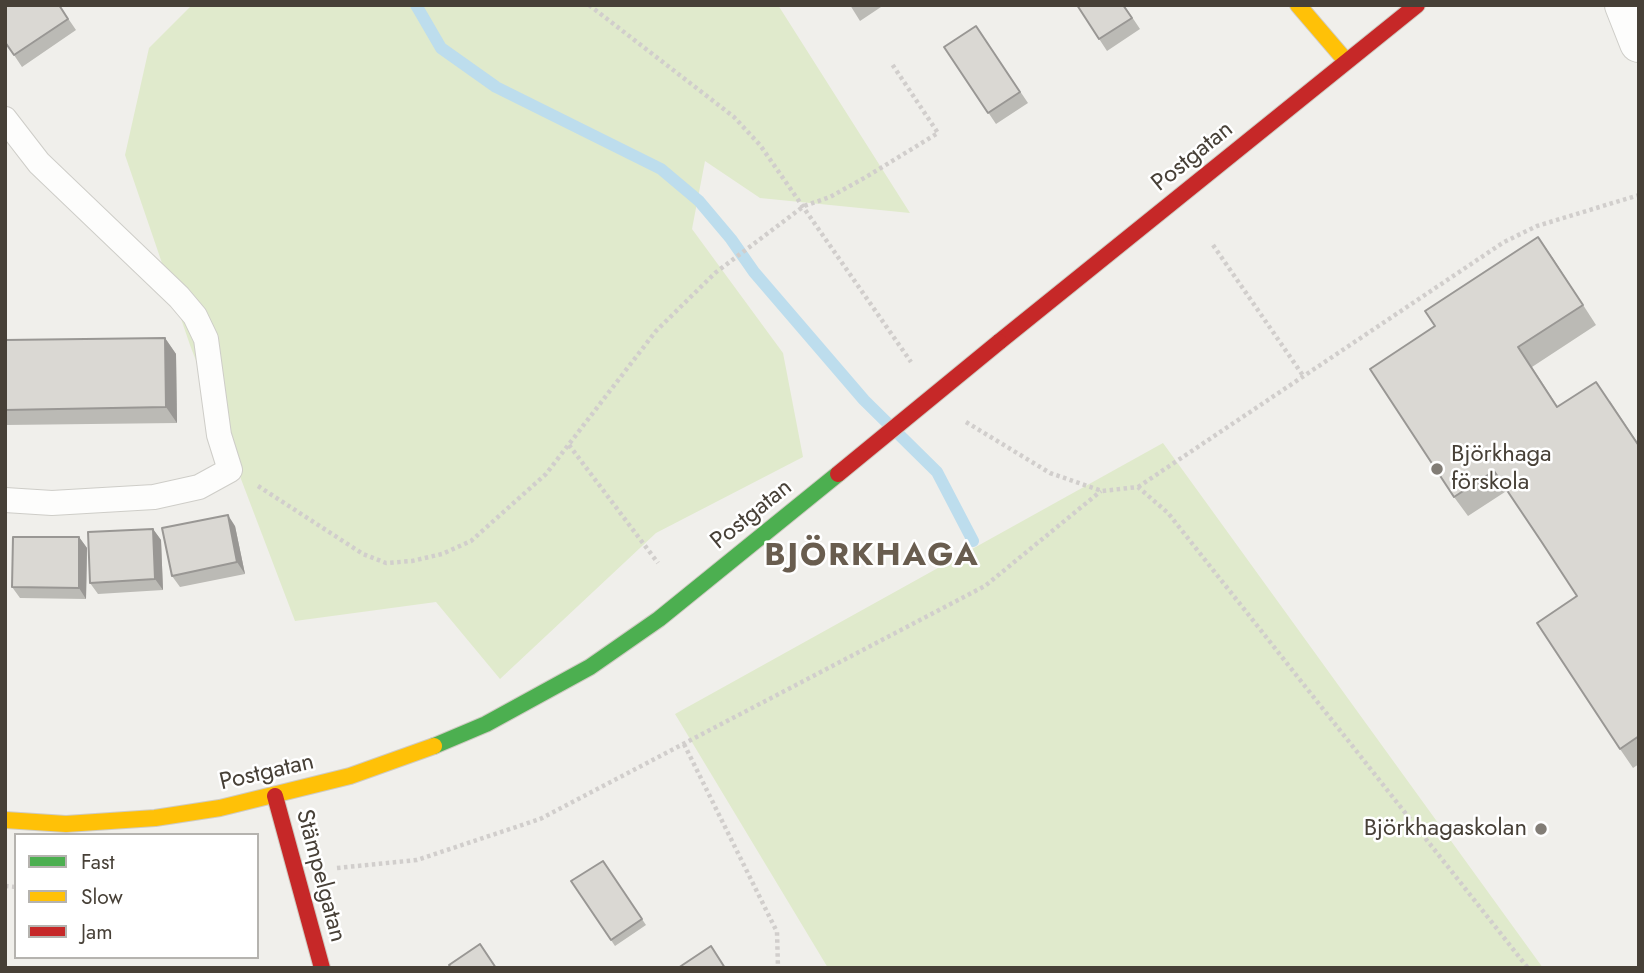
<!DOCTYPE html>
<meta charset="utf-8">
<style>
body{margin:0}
#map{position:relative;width:1644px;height:973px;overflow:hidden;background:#f0efeb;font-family:Jost,sans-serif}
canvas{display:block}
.frame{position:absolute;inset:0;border:7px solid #474037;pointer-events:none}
.legend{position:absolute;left:14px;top:833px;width:245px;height:126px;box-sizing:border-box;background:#fff;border:2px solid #b5b3af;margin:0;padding:9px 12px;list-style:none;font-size:21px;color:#474037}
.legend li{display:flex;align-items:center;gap:14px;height:35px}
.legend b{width:35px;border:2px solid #b5b3af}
</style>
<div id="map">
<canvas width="1644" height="973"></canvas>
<div class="frame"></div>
<ul class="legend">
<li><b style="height:9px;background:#4caf50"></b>Fast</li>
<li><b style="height:9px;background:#ffc107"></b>Slow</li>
<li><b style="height:9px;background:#c62828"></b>Jam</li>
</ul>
</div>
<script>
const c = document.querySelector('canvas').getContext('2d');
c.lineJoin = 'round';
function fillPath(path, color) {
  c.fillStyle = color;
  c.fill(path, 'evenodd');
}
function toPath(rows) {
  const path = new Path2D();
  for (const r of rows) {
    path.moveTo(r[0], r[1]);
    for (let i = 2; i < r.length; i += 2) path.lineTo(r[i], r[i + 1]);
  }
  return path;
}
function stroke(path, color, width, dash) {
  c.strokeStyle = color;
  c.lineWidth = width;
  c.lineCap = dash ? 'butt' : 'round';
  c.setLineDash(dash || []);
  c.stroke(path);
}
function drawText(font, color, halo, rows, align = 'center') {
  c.font = font + ' Jost,sans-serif';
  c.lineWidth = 5;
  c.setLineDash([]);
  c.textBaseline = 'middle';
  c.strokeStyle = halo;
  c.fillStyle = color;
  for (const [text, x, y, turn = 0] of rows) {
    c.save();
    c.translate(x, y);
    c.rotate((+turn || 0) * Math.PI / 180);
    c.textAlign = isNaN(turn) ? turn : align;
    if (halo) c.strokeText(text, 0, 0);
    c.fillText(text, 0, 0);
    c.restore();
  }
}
fillPath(toPath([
 [192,5,778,5,910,213,760,198,705,161,692,229,783,353,803,457,656,533,500,679,436,602,295,621,190,345,125,155,149,48],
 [1163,443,1200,494,1543,968,828,968,675,714]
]), '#e0eacc');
stroke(toPath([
 [416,5,441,48,496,87,661,169,699,201,731,239,754,272,864,400,937,472,973,541]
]), '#bddded', 12);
const lane = toPath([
 [5,119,39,163,179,297,195,316,206,339,219,435,230,470,199,487,154,497,52,503,5,500]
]);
const street = toPath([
 [1624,5,1639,43]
]);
const fast = toPath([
 [434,746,486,724,590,667,659,619,838,474]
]);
const slow = toPath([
 [1298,5,1346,61],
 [5,820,66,824,155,818,220,808,350,776,434,746]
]);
const jam = toPath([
 [999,342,1417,5],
 [275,796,322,968]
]);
stroke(lane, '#cecdc8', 26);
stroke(street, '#cecdc8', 40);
stroke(fast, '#cfcbc2', 18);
stroke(slow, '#cfcbc2', 18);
stroke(jam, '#cfcbc2', 18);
stroke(toPath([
 [589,5,734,117,760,145,911,362],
 [1213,245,1304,377],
 [966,422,1050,473,1102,491,1138,487,1168,513,1528,968],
 [569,445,658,563],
 [258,486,363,554,386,563,412,561,442,554,471,541,546,474,656,331,715,273,804,206,830,197,866,177,938,133,892,64],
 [1138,487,1504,242,1537,226,1639,195],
 [684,744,777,932,778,968],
 [337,868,417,860,540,819,985,586,1101,491],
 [5,886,16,887]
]), '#d1cecc', 4.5, [3.5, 3.5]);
stroke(lane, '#fdfdfc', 24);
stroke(street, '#fdfdfc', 38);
stroke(fast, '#4caf50', 16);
stroke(slow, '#ffc107', 16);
stroke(jam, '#c62828', 16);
const jamBridge = toPath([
 [838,474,999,342]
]);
stroke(jamBridge, '#cfcbc2', 18, []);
stroke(jamBridge, '#c62828', 16);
fillPath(toPath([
 [59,5,76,30,22,67,14,55],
 [850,5,884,5,860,21],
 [1077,5,1124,5,1140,29,1107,51],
 [976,26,1028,103,996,124,944,47],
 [1552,257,1596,325,1532,367,1558,407,1610,401,1639,445,1639,764,1633,768,1620,749,1577,596,1508,490,1468,516,1454,497],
 [165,338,176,354,177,423,5,425,5,340],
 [235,526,245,574,180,587,172,576],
 [153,529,161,540,163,590,98,594,90,583],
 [79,537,87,548,86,599,20,598,12,587],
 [603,861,646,925,615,946,571,881]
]), '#bbbab5');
fillPath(toPath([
 [1538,237,1552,257,1596,325,1583,305],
 [165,338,176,354,177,423,166,407],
 [228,515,235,526,245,574,237,562],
 [153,529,161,540,163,590,155,579],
 [79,537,87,548,86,599,79,588]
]), '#999794');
const building = toPath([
 [5,5,59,5,68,19,14,55,5,42,5,5],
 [1077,5,1123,5,1132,18,1099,39,1077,5],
 [976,26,1020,92,988,113,944,47,976,26],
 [1538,237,1583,305,1518,347,1557,407,1596,382,1639,446,1639,736,1620,749,1537,623,1577,596,1541,541,1494,471,1454,497,1370,369,1435,326,1425,311,1538,237],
 [165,338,166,407,5,410,5,340,165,338],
 [228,515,237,562,172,576,162,528,228,515],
 [153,529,155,579,90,583,88,532,153,529],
 [13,537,79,537,79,588,12,587,13,537],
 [603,861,642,919,611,940,571,881,603,861],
 [480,944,496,968,451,968,449,965,480,944],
 [711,946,725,968,678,968,711,946]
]);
fillPath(building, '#dad8d3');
stroke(building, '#999794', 2);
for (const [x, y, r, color] of [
 [1437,469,7,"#827d76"],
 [1541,829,7,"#827d76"]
]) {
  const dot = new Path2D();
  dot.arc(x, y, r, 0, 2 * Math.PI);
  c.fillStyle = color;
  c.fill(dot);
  stroke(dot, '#fff', 2.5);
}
drawText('24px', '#474037', '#fff', [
 ["Postgatan",1193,157,-39],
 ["Postgatan",752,515,-39],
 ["Postgatan",267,773,-13],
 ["Stämpelgatan",320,876,75]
]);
drawText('24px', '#474037', '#fff', [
 ["Björkhaga",1451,455],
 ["förskola",1451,483],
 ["Björkhagaskolan",1527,829,"right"]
], 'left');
c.letterSpacing = '2px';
drawText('bold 32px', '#695d4f', '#fff', [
 ["BJÖRKHAGA",872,557]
]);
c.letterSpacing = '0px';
</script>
